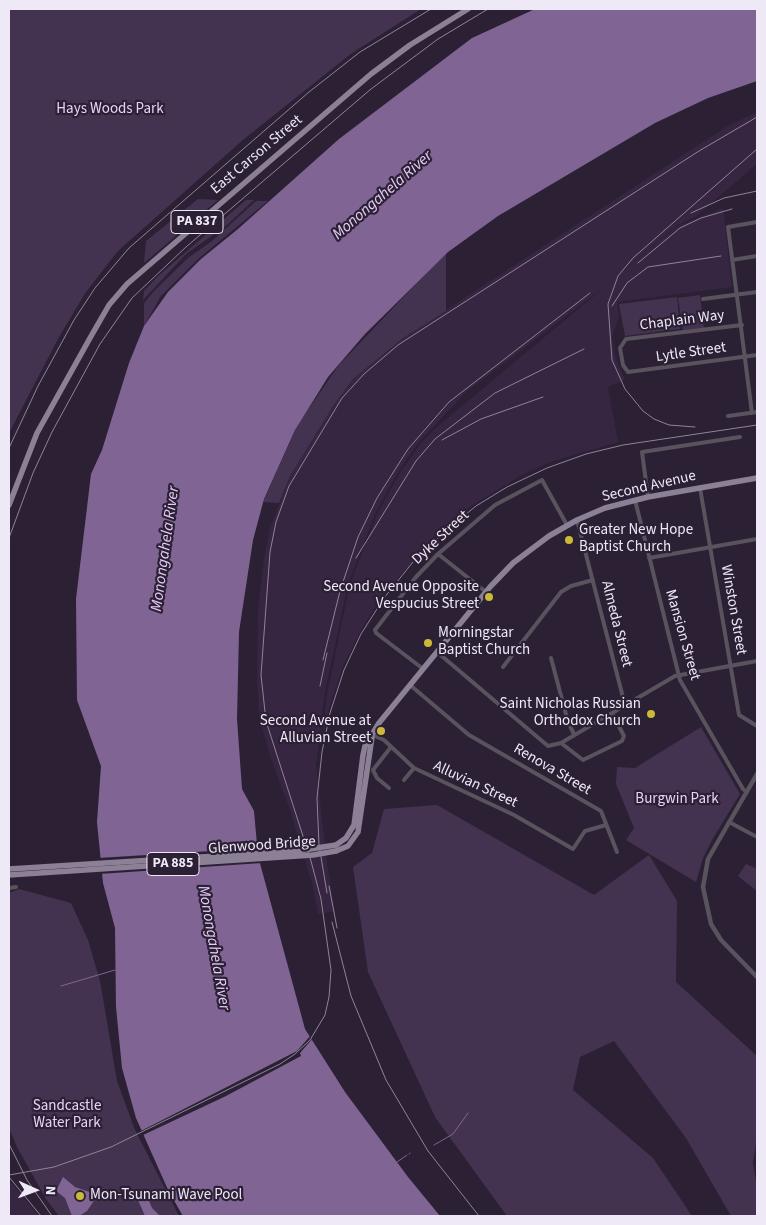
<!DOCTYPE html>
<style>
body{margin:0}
#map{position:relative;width:766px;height:1225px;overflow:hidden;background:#2c2035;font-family:"Source Sans 3",sans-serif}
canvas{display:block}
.frame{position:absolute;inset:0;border:10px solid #efe8f6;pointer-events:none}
.north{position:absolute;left:10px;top:1165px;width:50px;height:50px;-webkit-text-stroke:4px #2c2035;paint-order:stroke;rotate:92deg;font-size:14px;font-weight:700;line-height:20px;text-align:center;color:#efe8f6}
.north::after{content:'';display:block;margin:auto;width:18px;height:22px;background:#efe8f6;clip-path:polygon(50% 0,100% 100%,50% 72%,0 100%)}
</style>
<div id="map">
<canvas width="766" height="1225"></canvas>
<div class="frame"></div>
<div class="north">N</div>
</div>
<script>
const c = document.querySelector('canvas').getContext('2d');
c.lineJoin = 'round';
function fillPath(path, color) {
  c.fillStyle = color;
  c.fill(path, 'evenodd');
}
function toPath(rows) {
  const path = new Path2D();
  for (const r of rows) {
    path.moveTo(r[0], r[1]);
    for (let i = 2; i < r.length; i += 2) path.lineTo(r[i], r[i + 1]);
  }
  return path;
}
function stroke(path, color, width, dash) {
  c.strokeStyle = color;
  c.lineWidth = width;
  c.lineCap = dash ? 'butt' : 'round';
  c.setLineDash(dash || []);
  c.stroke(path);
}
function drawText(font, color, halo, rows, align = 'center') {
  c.font = font + ' "Source Sans 3",sans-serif';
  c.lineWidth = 4.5;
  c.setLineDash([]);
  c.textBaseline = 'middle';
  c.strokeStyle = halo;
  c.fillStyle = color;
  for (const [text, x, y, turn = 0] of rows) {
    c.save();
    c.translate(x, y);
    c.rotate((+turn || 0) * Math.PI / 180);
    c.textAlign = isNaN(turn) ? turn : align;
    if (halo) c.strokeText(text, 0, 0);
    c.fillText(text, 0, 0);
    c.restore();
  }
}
fillPath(toPath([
 [757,112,757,164,695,217,676,226,618,275,676,227,723,208,732,287,617,302,619,317,612,337,616,359,625,380,608,387,618,442,550,462,522,475,471,506,440,531,384,594,365,623,343,666,329,709,321,745,327,694,350,584,378,512,401,471,421,443,438,426,607,285,466,392,419,442,400,469,376,512,348,584,325,692,316,764,327,864,335,911,318,914,313,887,291,813,269,753,259,715,257,677,258,610,264,559,270,528,290,476,325,416,353,379,403,338,726,127],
 [9,1180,39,1216,9,1216]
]), '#362641');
fillPath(toPath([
 [9,9,421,9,352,53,244,139,118,251,86,292,59,337,9,433],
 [198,199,218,200,144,263,146,241],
 [246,200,254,200,227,225,186,254,143,300,144,291,158,276],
 [256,201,268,201,198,259,161,296,144,326,144,303,154,291,188,258,212,241],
 [446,252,446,311,403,338,353,379,333,406,290,476,279,503,263,502,298,424,339,365],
 [700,295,704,328,683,330,678,298],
 [677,297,680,329,625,336,619,304],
 [701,727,740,794,712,840,703,858,696,882,626,840,634,828,616,784,617,767,635,768],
 [437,805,594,895,649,855,677,901,676,982,757,1056,757,1137,753,1163,757,1188,757,1216,731,1216,686,1138,614,1041,580,1057,573,1090,653,1158,692,1216,507,1216,435,1117,368,972,353,867,372,853,384,809],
 [746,864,757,869,757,891,738,876],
 [19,889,71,903,88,940,100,981,117,1081,135,1130,179,1216,59,1216,46,1199,17,1147,9,1128,9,893]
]), '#443350');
fillPath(toPath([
 [535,9,757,9,757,81,708,98,655,123,498,216,448,252,365,334,328,377,295,430,264,499,253,540,239,632,237,719,242,789,254,811,258,856,305,1029,345,1092,408,1177,440,1216,183,1216,169,1192,136,1118,122,1068,116,1007,115,928,103,883,97,822,101,766,77,700,76,599,91,474,102,450,129,363,144,326,168,292,201,259,238,229,339,139,472,38],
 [63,1177,75,1187,98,1195,87,1211,79,1216,72,1216,65,1198,56,1191],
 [147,1196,152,1208,160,1216,145,1216,138,1200]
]), '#806594');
fillPath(toPath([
 [260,848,262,863,99,874,98,858],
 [311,1035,313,1038,300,1053,301,1056,226,1096,141,1136,139,1132,297,1051]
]), '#2c2035');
stroke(toPath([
 [61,986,115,970],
 [434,1145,453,1134,468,1113],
 [409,1154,410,1153],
 [397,1162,407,1155]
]), '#806594', 1);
stroke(toPath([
 [732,260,757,256],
 [703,299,757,292],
 [742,325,626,339,620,348,623,365,628,372,757,355],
 [752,413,728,227,757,222],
 [728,416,757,412],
 [700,488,739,715,757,726],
 [648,497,642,452,740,437],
 [635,500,680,680,743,789,747,792],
 [577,520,625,705],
 [438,554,486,592],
 [649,558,757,539],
 [437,652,548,746,561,743,675,676,757,661],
 [551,658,568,722,574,734],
 [503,667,561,592,571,586,593,580],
 [422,668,376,633,375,630,416,577,438,554,495,505,542,480,567,525],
 [410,685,469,735,601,811,617,852],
 [373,735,384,740,414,768,514,815,573,849,585,831,606,825],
 [561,743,583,760,622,741,624,736,612,713],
 [404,780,414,768],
 [389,788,377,778,373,770,391,747],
 [729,822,757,837],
 [9,888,16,887]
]), '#59535e', 4);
stroke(toPath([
 [757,774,708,859,703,887,711,924,721,940,757,977]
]), '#59535e', 4.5);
stroke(toPath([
 [9,505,37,433,90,338,109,305,127,284,371,74,410,45,468,9],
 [336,845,346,838,354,825,363,755,365,746,379,723,490,587,513,563,549,536,577,520,605,508,648,497,757,478],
 [336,851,348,846,358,832,372,737]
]), '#8c8096', 5.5);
stroke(toPath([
 [691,213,724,198,757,191],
 [638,263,680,228,701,218,732,209],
 [612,306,627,283,648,267,721,256],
 [695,427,669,425,654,419,643,411,625,389,612,360,608,304,618,276,633,258,757,149],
 [442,440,481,419,543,397],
 [9,448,38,386,74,320,95,288,129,248,309,92,360,52,431,9],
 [9,538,33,473,52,432,100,344,132,298,186,247,371,89,438,39,488,9],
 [356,558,416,461,435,439,495,393,584,349],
 [323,660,340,591,358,537,377,498,408,449,449,402,590,293],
 [320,686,327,653],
 [329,886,337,928],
 [327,893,319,845,317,798,322,752,330,713,344,670,361,634,384,598,413,562,443,533,476,506,507,487,547,468,586,454,623,445,757,425],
 [332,922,351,996,386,1080,428,1151,479,1216],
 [9,1144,27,1180,52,1216],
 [9,1175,54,1167,111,1147,280,1064,295,1054,310,1040,325,1015,329,997,331,970,321,899,311,861,266,721,261,675,270,552,276,522,289,486,342,398,364,374,398,345,699,151,757,117],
 [9,1177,41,1216]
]), '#8e8596', 1);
stroke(toPath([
 [9,869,297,851,336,845],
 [9,875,313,855,336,851]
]), '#8c8096', 5.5);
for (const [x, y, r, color] of [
 [569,540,5,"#cdb938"],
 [489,597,5,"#cdb938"],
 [428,643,5,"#cdb938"],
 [651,714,5,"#cdb938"],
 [381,731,5,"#cdb938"],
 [80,1196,5,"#cdb938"]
]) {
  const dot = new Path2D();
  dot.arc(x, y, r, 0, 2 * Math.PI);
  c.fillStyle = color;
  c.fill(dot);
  stroke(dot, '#2c2035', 2);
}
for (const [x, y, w] of [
 [197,222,52],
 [173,864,52]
]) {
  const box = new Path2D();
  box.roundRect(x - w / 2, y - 11.5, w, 23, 4);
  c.fillStyle = '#2c2035';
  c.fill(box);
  stroke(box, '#efe8f6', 1);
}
drawText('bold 14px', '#efe8f6', null, [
 ["PA 837",197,222],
 ["PA 885",173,864]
]);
drawText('15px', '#e9d1fd', '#2c2035', [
 ["Hays Woods Park",110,110],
 ["Burgwin Park",677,800],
 ["Sandcastle",67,1107],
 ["Water Park",67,1124]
]);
drawText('15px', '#efe8f6', '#2c2035', [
 ["East Carson Street",257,155,-40],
 ["Chaplain Way",682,321,-7],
 ["Lytle Street",691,353,-8],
 ["Second Avenue",649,487,-13],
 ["Dyke Street",441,538,-43],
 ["Winston Street",733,610,80],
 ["Almeda Street",616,624,76],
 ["Mansion Street",682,635,74],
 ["Renova Street",552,770,30],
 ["Alluvian Street",475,785,25],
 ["Glenwood Bridge",262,846,-4]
]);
drawText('15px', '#efe8f6', '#2c2035', [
 ["Greater New Hope",579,531],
 ["Baptist Church",579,548],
 ["Second Avenue Opposite",479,588,"right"],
 ["Vespucius Street",479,605,"right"],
 ["Morningstar",438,634],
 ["Baptist Church",438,651],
 ["Saint Nicholas Russian",641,705,"right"],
 ["Orthodox Church",641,722,"right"],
 ["Second Avenue at",371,722,"right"],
 ["Alluvian Street",371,739,"right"],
 ["Mon-Tsunami Wave Pool",90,1196]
], 'left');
drawText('italic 16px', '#e5ccf8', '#2c2035', [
 ["Monongahela River",383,196,-41],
 ["Monongahela River",166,549,-82],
 ["Monongahela River",213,948,80]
]);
</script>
